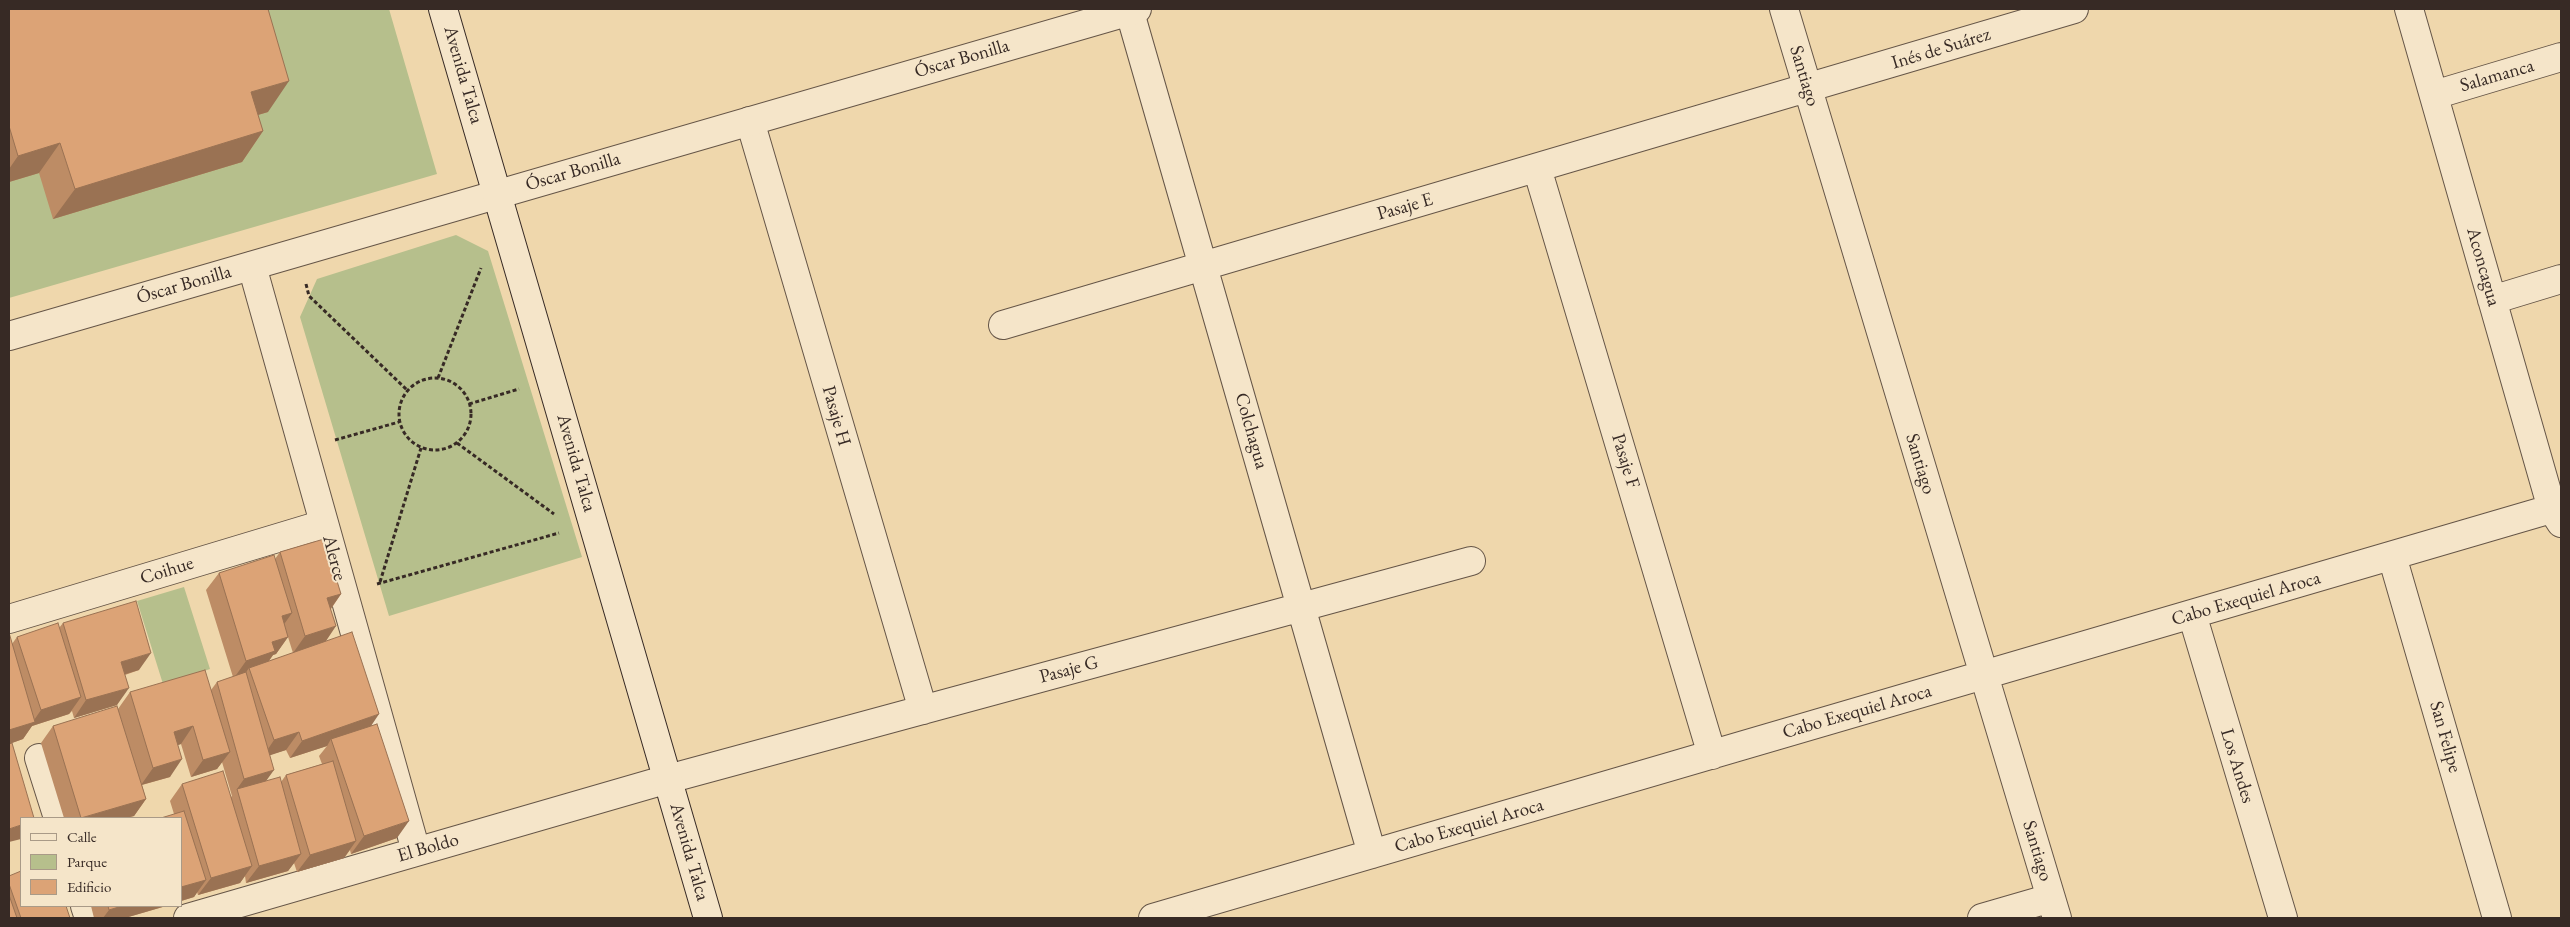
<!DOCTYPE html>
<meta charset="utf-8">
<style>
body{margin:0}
#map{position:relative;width:2570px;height:927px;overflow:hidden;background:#efd7ac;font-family:"EB Garamond",serif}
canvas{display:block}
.frame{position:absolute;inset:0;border:10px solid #372a25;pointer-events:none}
.legend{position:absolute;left:20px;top:817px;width:162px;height:90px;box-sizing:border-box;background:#f5e5c9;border:1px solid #a99a87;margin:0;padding:6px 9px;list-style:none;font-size:15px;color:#372a25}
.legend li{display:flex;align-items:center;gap:10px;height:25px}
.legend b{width:25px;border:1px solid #a99a87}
</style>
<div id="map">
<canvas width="2570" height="927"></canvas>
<div class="frame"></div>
<ul class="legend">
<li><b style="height:6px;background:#f5e5c9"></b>Calle</li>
<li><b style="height:14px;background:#b6bf8c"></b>Parque</li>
<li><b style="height:14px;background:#dca376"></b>Edificio</li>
</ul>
</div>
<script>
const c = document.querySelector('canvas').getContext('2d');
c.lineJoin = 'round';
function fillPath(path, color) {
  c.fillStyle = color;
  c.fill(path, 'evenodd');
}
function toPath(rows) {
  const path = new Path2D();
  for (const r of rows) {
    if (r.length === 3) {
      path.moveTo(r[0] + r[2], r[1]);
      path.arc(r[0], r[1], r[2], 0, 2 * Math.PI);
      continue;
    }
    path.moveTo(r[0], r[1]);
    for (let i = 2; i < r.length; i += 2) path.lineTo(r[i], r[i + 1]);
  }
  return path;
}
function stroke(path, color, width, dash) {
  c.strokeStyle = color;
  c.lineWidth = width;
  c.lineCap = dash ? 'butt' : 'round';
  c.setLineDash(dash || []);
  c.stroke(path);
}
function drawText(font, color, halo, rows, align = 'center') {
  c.font = font + ' "EB Garamond",serif';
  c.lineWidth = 4;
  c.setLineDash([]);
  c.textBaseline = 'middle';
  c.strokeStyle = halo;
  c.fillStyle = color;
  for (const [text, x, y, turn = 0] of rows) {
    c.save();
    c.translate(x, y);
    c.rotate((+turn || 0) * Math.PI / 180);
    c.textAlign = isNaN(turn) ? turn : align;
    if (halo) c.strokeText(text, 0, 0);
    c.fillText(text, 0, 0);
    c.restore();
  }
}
fillPath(toPath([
 [9,9,389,9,437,174,9,298],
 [456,235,488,251,582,557,389,616,300,317,317,279],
 [184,587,210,669,163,684,137,601]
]), '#b6bf8c');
const minor = toPath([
 [1129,9,1372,854],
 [1784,9,2057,918],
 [2409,9,2552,509,2561,523],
 [2434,95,2561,57],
 [750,121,923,710],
 [1537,168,1712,755],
 [252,266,416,851],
 [2492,300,2561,279],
 [1003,325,2074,9],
 [2392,556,2497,918],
 [2192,614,2283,918],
 [9,619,324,524],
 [39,758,58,818],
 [85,906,89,918],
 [188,918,668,779,1471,561],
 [1153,918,2561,506],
 [1982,918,2051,898]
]);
const tertiary = toPath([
 [9,336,1137,9],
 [1172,913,1183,918]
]);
const secondary = toPath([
 [443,9,708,918]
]);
stroke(minor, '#655547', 30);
stroke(tertiary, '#655547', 30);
stroke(secondary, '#372a25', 30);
stroke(toPath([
 [306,284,309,296,407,390],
 [435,414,36],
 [438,378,481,268],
 [469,404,519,389],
 [335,440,399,422],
 [457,443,554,514],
 [380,582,421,448],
 [377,584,559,533]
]), '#372a25', 3, [4, 2.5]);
stroke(minor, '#f5e5c9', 28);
stroke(tertiary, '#f5e5c9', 28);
stroke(secondary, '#f5e5c9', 28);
fillPath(toPath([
 [9,9,268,112,258,115,263,131,242,162,53,219,39,173,9,182],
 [280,552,341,594,331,609,325,641,372,726,397,838,351,854,350,850,344,858,297,872,294,863,288,871,246,883,245,876,240,883,198,895,197,892,194,897,181,901,181,818,174,814,170,801,182,784,231,797,232,796,222,762,217,769,191,777,181,744,178,745,170,777,142,785,146,799,134,816,126,818,64,818,41,743,53,726,118,709,130,692,211,690,217,682,233,677,206,590,219,573,275,559],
 [288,637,293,653,269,661,273,655,276,654],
 [327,746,319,756,322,764,286,775,281,782,266,781,269,755,286,750,290,758],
 [63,623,139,670,125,675,117,705,74,718,72,711,69,714,32,726,23,739,9,744,9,637,12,644,17,637,59,628],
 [9,876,70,918,9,918],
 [91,906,166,906,125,918,94,918]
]), '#bd8c65');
fillPath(toPath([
 [289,81,268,112,230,123,251,92],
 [263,131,242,162,53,219,75,189],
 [60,143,39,173,9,182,9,169,18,156],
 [341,594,329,611,327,598],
 [292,613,280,630,282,616],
 [336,626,324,644,293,653,305,636],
 [288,637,276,654,273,655,263,669,249,668,244,675,234,678,246,661,272,642],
 [151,653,139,670,109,679,121,662],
 [129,688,117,705,74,718,86,700],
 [81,697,69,714,32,726,23,739,9,744,9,730,32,723,41,710],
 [379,714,367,732,331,739,327,746,290,758,302,741],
 [193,726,181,744,162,750,174,732],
 [299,732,286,750,262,758,274,740],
 [230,752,217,769,191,777,203,760],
 [182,759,170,777,141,785,153,768],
 [274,770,261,788,237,789,244,779],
 [146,799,134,816,126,818,82,818],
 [409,821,397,838,351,854,364,836],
 [21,825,21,839,9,842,9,829],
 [356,841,344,858,297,872,310,855],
 [301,854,288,871,246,883,259,866],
 [252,866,240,883,198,895,211,878],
 [206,880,194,897,181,901,181,887],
 [122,906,166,906,125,918,103,918,109,910]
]), '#9a7253');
const building = toPath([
 [9,9,268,9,289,81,251,92,263,131,75,189,60,143,18,156,9,126,9,9],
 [324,539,341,594,327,598,336,626,305,636,280,552,324,539],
 [274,555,292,613,282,616,288,637,272,642,275,651,246,661,219,573,274,555],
 [136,601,151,653,121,662,129,688,86,700,63,623,136,601],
 [58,623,81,697,41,710,17,637,58,623],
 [352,632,379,714,302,741,299,732,274,740,249,668,352,632],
 [10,636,35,722,9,730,9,637,10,636],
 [205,670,230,752,203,760,193,726,174,732,182,759,153,768,130,692,205,670],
 [246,672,274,770,244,779,217,682,246,672],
 [117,706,146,799,81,818,53,726,117,706],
 [377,724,409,821,364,836,331,739,377,724],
 [12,743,34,818,21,818,21,825,9,829,9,744,12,743],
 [333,761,356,841,310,855,286,775,333,761],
 [223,771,252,866,211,878,182,784,223,771],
 [280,777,301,854,259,866,237,789,280,777],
 [184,811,206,880,181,887,181,818,161,818,184,811],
 [21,871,21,906,66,906,70,918,21,918,9,884,9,876,21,871],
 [9,895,17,918,9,918,9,895],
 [108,906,122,906,109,910,108,906]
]);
fillPath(building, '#dca376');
stroke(building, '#9a7253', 1);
drawText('19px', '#372a25', '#f5e5c9', [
 ["Inés de Suárez",1941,49,-17],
 ["Óscar Bonilla",962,59,-16],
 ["Avenida Talca",463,75,74],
 ["Santiago",1804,76,73],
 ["Salamanca",2497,76,-16],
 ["Óscar Bonilla",573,172,-16],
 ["Pasaje E",1405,207,-16],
 ["Aconcagua",2483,267,74],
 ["Óscar Bonilla",184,285,-16],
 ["Pasaje H",836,416,74],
 ["Colchagua",1251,431,74],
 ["Pasaje F",1625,461,73],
 ["Avenida Talca",576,463,74],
 ["Santiago",1920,464,73],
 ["Alerce",334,558,75],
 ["Coihue",167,571,-17],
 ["Cabo Exequiel Aroca",2246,599,-16],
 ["Pasaje G",1069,670,-15],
 ["Cabo Exequiel Aroca",1857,712,-16],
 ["San Felipe",2445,737,74],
 ["Los Andes",2237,766,73],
 ["Cabo Exequiel Aroca",1469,826,-16],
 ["El Boldo",428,848,-16],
 ["Santiago",2037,851,73],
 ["Avenida Talca",689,852,74]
]);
</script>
